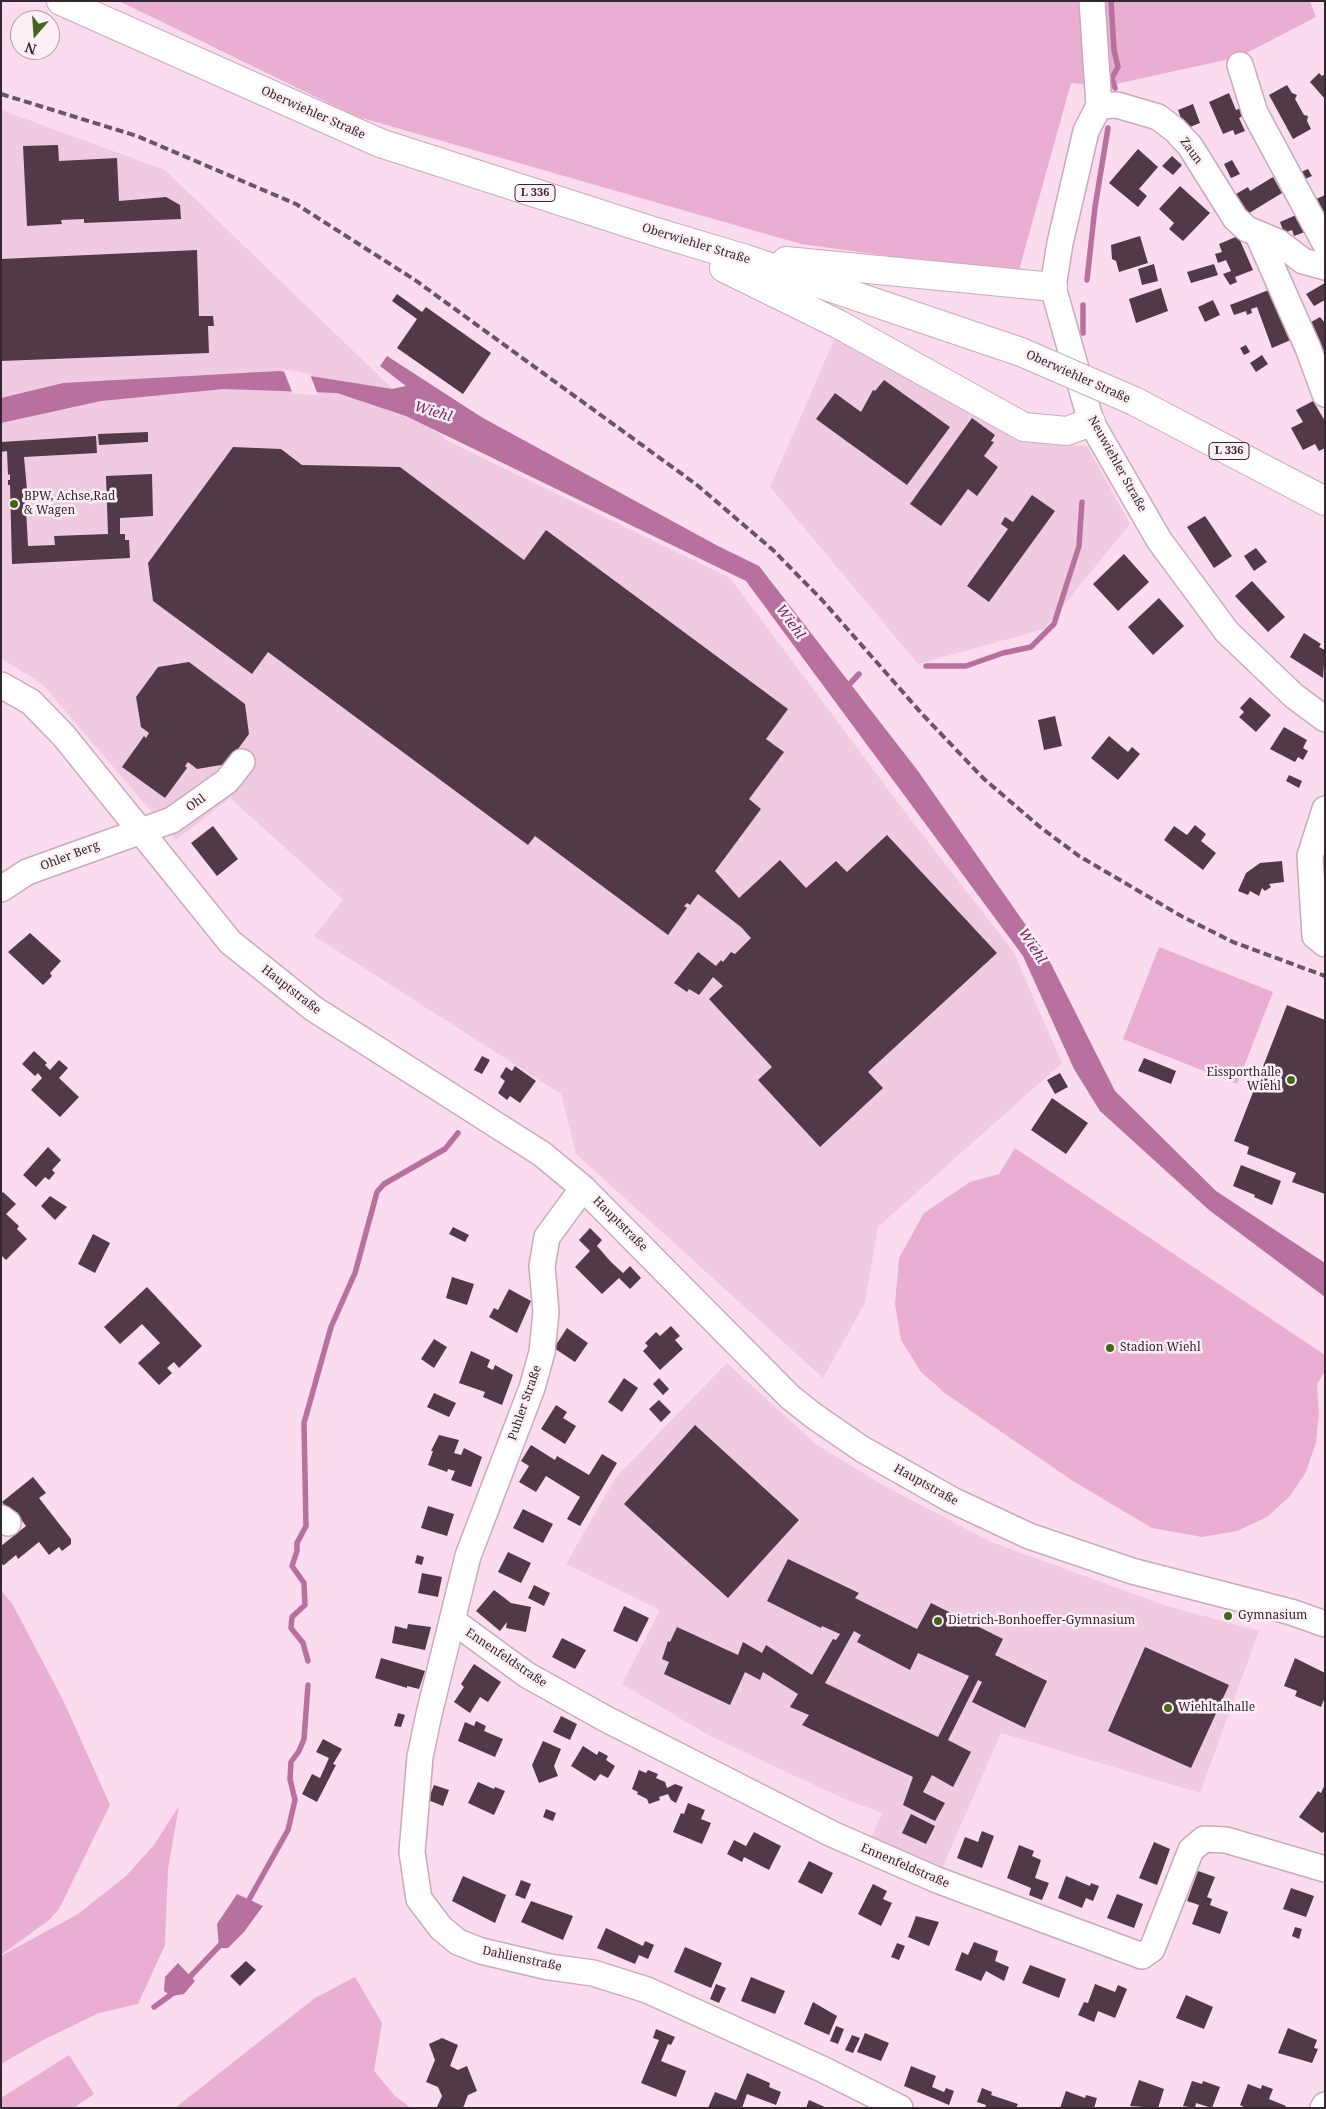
<!DOCTYPE html>
<meta charset="utf-8">
<style>
body{margin:0}
#map{position:relative;width:1326px;height:2109px;overflow:hidden;background:#fbdbee;font-family:"Noto Serif",serif}
canvas{display:block}
.frame{position:absolute;inset:0;border:2px solid #33272f;pointer-events:none}
.north{position:absolute;left:10px;top:10px;width:50px;height:50px;box-sizing:border-box;background:#fceff6;border:1px solid #ac9fa6;border-radius:50%;rotate:198deg;font-size:14px;font-weight:700;line-height:20px;text-align:center;color:#33272f}
.north::after{content:'';display:block;margin:auto;width:18px;height:22px;background:#43661e;clip-path:polygon(50% 0,100% 100%,50% 72%,0 100%)}
</style>
<div id="map">
<canvas width="1326" height="2109"></canvas>
<div class="frame"></div>
<div class="north">N</div>
</div>
<script>
const c = document.querySelector('canvas').getContext('2d');
c.lineJoin = 'round';
function fillPath(path, color) {
  c.fillStyle = color;
  c.fill(path, 'evenodd');
}
function toPath(rows) {
  const path = new Path2D();
  for (const r of rows) {
    path.moveTo(r[0], r[1]);
    for (let i = 2; i < r.length; i += 2) path.lineTo(r[i], r[i + 1]);
  }
  return path;
}
function stroke(path, color, width, dash) {
  c.strokeStyle = color;
  c.lineWidth = width;
  c.lineCap = dash ? 'butt' : 'round';
  c.setLineDash(dash || []);
  c.stroke(path);
}
function drawText(font, color, halo, rows, align = 'center') {
  c.font = font + ' "Noto Serif",serif';
  c.lineWidth = 5;
  c.setLineDash([]);
  c.textBaseline = 'middle';
  c.strokeStyle = halo;
  c.fillStyle = color;
  for (const [text, x, y, turn = 0] of rows) {
    c.save();
    c.translate(x, y);
    c.rotate((+turn || 0) * Math.PI / 180);
    c.textAlign = isNaN(turn) ? turn : align;
    if (halo) c.strokeText(text, 0, 0);
    c.fillText(text, 0, 0);
    c.restore();
  }
}
fillPath(toPath([
 [1,110,165,170,446,440,730,578,908,816,1013,951,1062,1063,878,1227,865,1303,823,1378,576,1154,561,1094,314,936,343,900,230,798,176,840,42,684,1,658],
 [835,338,1009,434,1035,443,1087,446,1130,524,1044,629,918,664,770,487],
 [727,1363,817,1445,881,1484,991,1542,1167,1606,1259,1631,1200,1793,1001,1733,937,1880,866,1849,882,1813,842,1798,710,1736,622,1684,660,1610,566,1564,616,1477]
]), '#f0cae1');
fillPath(toPath([
 [119,1,1310,1,1316,17,1239,57,1107,86,1071,83,1018,274,801,244,355,116],
 [1159,947,1273,992,1237,1084,1123,1039],
 [1015,1148,1325,1355,1325,1371,1317,1384,1319,1413,1316,1443,1306,1472,1289,1497,1267,1517,1237,1531,1202,1537,1152,1528,1073,1481,946,1394,921,1372,901,1340,895,1304,899,1258,924,1213,970,1182,999,1174],
 [1,1590,13,1605,64,1702,110,1805,59,1909,49,1920,1,1955],
 [179,1806,168,1869,165,1945,138,2004,99,2013,43,2040,1,2064,1,1956,78,1914,125,1877,154,1845],
 [355,1977,382,2023,374,2071,395,2096,411,2108,175,2108,315,1998],
 [69,2055,94,2094,73,2108,1,2108,1,2098]
]), '#ebaed3');
fillPath(toPath([
 [387,356,483,418,718,546,759,566,918,771,1046,954,1115,1091,1216,1191,1325,1263,1325,1297,1209,1210,1100,1111,1074,1069,1023,956,746,581,406,416,337,393,224,389,101,401,1,423,1,398,63,383,279,371,392,389,406,386,380,366],
 [237,1894,263,1906,244,1932,228,1948,219,1948,217,1924],
 [178,1963,195,1981,184,1994,171,1996,164,1991,165,1977]
]), '#b8719f');
fillPath(toPath([
 [283,369,310,374,318,395,293,394]
]), '#fbdbee');
stroke(toPath([
 [1111,1,1114,50,1118,67,1112,78,1115,88],
 [1087,280,1095,207,1108,128],
 [1083,333,1083,305],
 [926,666,966,666,1003,653,1031,647,1054,624,1079,546,1082,502],
 [845,689,859,674],
 [308,1661,303,1643,291,1628,292,1617,305,1605,304,1583,292,1566,297,1551,297,1543,306,1526,304,1423,331,1327,355,1273,377,1192,384,1184,445,1149,458,1133],
 [246,1905,288,1830,295,1800,290,1779,291,1762,299,1751,304,1739,308,1685],
 [186,1981,223,1942],
 [154,2007,176,1991]
]), '#b8719f', 5.5);
fillPath(toPath([
 [1319,73,1322,76,1325,74,1325,99,1310,82],
 [1287,85,1292,93,1297,95,1295,99,1304,115,1308,116,1307,121,1311,129,1293,139,1269,95],
 [1229,93,1236,110,1243,107,1246,114,1239,118,1245,131,1235,135,1233,130,1223,134,1209,102],
 [1193,104,1200,123,1185,129,1178,110],
 [58,145,59,161,117,158,119,201,166,197,180,205,181,219,84,223,84,219,61,220,62,224,27,226,23,146],
 [1138,149,1158,167,1139,189,1147,196,1138,207,1109,183],
 [1172,156,1182,165,1173,175,1162,166],
 [1232,160,1240,174,1231,178,1224,164],
 [1308,169,1312,176,1305,179,1301,172],
 [1273,177,1282,193,1241,218,1229,198,1248,187,1250,191],
 [1180,186,1210,213,1183,241,1169,229,1174,223,1159,209],
 [1325,195,1325,223,1314,200],
 [1303,212,1305,232,1294,236,1292,230,1284,233,1280,222],
 [1140,236,1148,263,1119,272,1116,261,1112,259,1111,245],
 [1238,236,1253,270,1235,277,1237,282,1230,285,1223,274,1231,271,1226,260,1218,263,1215,254,1222,252,1219,244],
 [197,250,199,316,213,316,214,326,208,326,209,353,1,361,1,259],
 [1154,264,1158,281,1142,285,1138,269],
 [1214,264,1218,275,1191,283,1187,272],
 [1325,283,1325,300,1314,306,1306,294],
 [1161,288,1168,311,1136,323,1129,299],
 [1274,288,1293,339,1272,348,1257,307,1251,309,1252,313,1247,315,1246,311,1234,315,1230,305],
 [397,294,422,312,426,307,491,353,463,394,397,348,417,319,392,301],
 [1213,300,1220,315,1205,322,1198,307],
 [1320,317,1325,323,1325,349,1321,351,1306,325],
 [1246,345,1250,352,1244,355,1240,348],
 [1262,355,1268,364,1256,372,1250,363],
 [884,380,950,427,907,485,816,419,835,393,861,412,873,390,875,391],
 [1313,401,1325,421,1325,448,1319,451,1315,444,1303,450,1291,428,1303,422,1296,410],
 [972,418,995,435,991,441,994,442,984,456,998,467,977,496,968,489,941,526,910,504],
 [148,432,148,442,99,445,98,434],
 [96,436,97,453,24,457,27,490,25,490,28,546,55,545,54,536,108,534,106,476,152,474,153,516,120,518,120,534,125,534,125,540,129,540,130,558,12,564,10,485,8,485,8,480,10,480,10,474,8,475,7,451,1,452,1,442],
 [233,447,281,449,302,465,400,467,524,560,546,530,788,709,766,739,784,752,749,799,761,809,715,871,739,898,780,860,806,888,836,861,847,872,887,835,997,953,868,1072,883,1088,820,1147,758,1080,772,1067,709,999,723,986,713,977,699,995,689,989,687,992,674,983,698,952,716,966,721,960,723,962,731,952,735,954,751,938,741,927,698,894,690,905,687,903,684,906,687,908,668,935,535,836,528,845,268,652,252,674,153,601,148,563],
 [1032,495,1055,511,989,602,967,586,1008,529,1001,524,1005,517,1013,522],
 [1205,516,1232,556,1214,568,1187,527],
 [1256,548,1267,562,1254,571,1244,556],
 [1124,554,1149,582,1118,611,1093,584],
 [1252,581,1285,617,1268,632,1235,596],
 [1159,598,1184,626,1153,655,1128,627],
 [1304,633,1321,644,1319,647,1325,650,1323,678,1290,657],
 [189,662,245,704,249,734,227,764,197,769,188,762,185,766,187,768,165,798,122,767,144,736,146,738,149,733,141,727,136,697,158,667],
 [1250,697,1271,715,1256,732,1239,717,1244,712,1240,708],
 [1055,716,1062,746,1044,750,1038,720],
 [1284,727,1307,740,1303,748,1308,751,1303,760,1298,757,1295,762,1270,749],
 [1109,736,1128,752,1132,747,1140,754,1118,780,1091,758],
 [1289,775,1302,781,1299,788,1286,781],
 [1195,825,1206,834,1201,841,1216,853,1203,870,1164,840,1174,826,1187,835],
 [213,826,238,859,217,876,191,843],
 [1282,861,1284,882,1269,884,1271,887,1265,891,1262,888,1259,896,1250,891,1248,895,1238,891,1246,873,1260,863],
 [30,933,61,961,50,973,52,976,43,985,8,952],
 [1287,1005,1325,1020,1325,1194,1292,1182,1296,1173,1247,1154,1249,1147,1234,1141],
 [34,1051,47,1063,45,1065,50,1070,59,1060,68,1068,59,1078,79,1097,60,1117,31,1090,42,1078,38,1073,35,1076,22,1064],
 [482,1056,490,1060,482,1074,474,1070],
 [1144,1058,1176,1071,1171,1084,1138,1071],
 [515,1066,536,1081,520,1103,510,1096,507,1100,498,1093,505,1081,500,1077,506,1067,512,1071],
 [1060,1073,1068,1087,1055,1094,1047,1080],
 [1052,1098,1088,1123,1066,1154,1031,1130],
 [48,1147,61,1160,52,1170,55,1173,49,1180,45,1177,36,1187,23,1175],
 [1241,1165,1281,1181,1272,1205,1254,1197,1255,1195,1233,1186],
 [3,1192,16,1204,6,1214,19,1226,17,1229,27,1239,6,1260,1,1255,1,1194],
 [50,1196,67,1207,55,1220,41,1206],
 [453,1227,469,1235,465,1242,449,1234],
 [590,1228,602,1240,597,1246,611,1262,623,1273,630,1266,641,1278,630,1289,619,1278,602,1294,575,1267,590,1251,579,1240],
 [93,1234,110,1243,95,1273,78,1264],
 [452,1277,474,1284,467,1305,446,1298],
 [147,1287,202,1346,179,1368,174,1362,167,1368,172,1373,159,1385,138,1363,160,1343,142,1324,120,1344,104,1327],
 [509,1289,531,1301,517,1333,489,1317,494,1308,498,1310],
 [671,1326,680,1336,675,1340,683,1349,660,1370,643,1351,648,1346,645,1343,656,1332,660,1336],
 [567,1328,588,1343,575,1362,554,1348],
 [434,1339,447,1347,434,1368,421,1359],
 [471,1351,490,1360,487,1367,493,1370,495,1365,513,1375,502,1405,483,1397,485,1392,459,1383],
 [624,1378,638,1388,622,1412,608,1402],
 [659,1378,669,1389,663,1395,653,1384],
 [434,1393,456,1403,449,1417,427,1407],
 [659,1400,671,1412,661,1422,649,1409],
 [556,1405,567,1412,563,1418,576,1426,565,1444,541,1429],
 [695,1425,799,1520,728,1598,624,1504],
 [439,1435,459,1440,454,1453,461,1455,464,1448,482,1457,471,1487,451,1480,455,1471,448,1469,447,1472,428,1465,433,1451,431,1451],
 [531,1445,555,1460,557,1456,589,1475,602,1454,617,1463,580,1526,567,1519,580,1497,546,1476,536,1492,519,1482,529,1466,521,1461],
 [33,1477,46,1493,39,1498,71,1539,71,1544,62,1551,59,1547,49,1555,39,1542,18,1559,16,1555,4,1565,1,1564,1,1546,26,1526,18,1515,15,1518,2,1502],
 [428,1506,454,1514,447,1536,421,1528],
 [523,1509,553,1524,543,1543,513,1528],
 [508,1552,531,1563,521,1583,498,1572],
 [417,1555,424,1557,422,1565,415,1563],
 [788,1559,859,1593,855,1598,917,1629,931,1603,1003,1639,995,1655,1047,1681,1025,1728,972,1702,982,1682,978,1680,948,1740,971,1752,953,1787,932,1775,923,1792,945,1803,935,1821,903,1805,913,1777,802,1725,809,1715,790,1707,798,1694,763,1672,760,1680,745,1672,730,1705,664,1674,669,1662,662,1659,668,1641,670,1642,677,1627,738,1655,743,1642,762,1653,766,1645,812,1675,833,1639,836,1640,840,1634,822,1626,821,1628,767,1601],
 [854,1631,861,1635,857,1642,910,1670,918,1653,969,1676,938,1737,825,1683],
 [422,1573,442,1577,438,1597,418,1593],
 [534,1585,550,1593,544,1606,528,1598],
 [494,1590,511,1603,531,1607,526,1632,506,1628,507,1622,500,1631,476,1611],
 [624,1606,649,1618,637,1642,613,1631],
 [408,1624,431,1627,425,1650,392,1643,395,1626,407,1629],
 [562,1638,586,1650,575,1669,552,1657],
 [1145,1647,1229,1685,1191,1768,1108,1731],
 [381,1658,425,1671,419,1689,407,1686,407,1688,375,1678],
 [1295,1658,1325,1673,1325,1697,1321,1707,1295,1696,1297,1691,1284,1686],
 [474,1664,501,1682,488,1702,480,1697,470,1713,454,1702,464,1687,461,1684],
 [398,1713,405,1715,401,1727,394,1726],
 [561,1716,577,1724,570,1740,553,1732],
 [476,1721,486,1726,484,1731,503,1739,495,1757,458,1741,465,1722,474,1726],
 [323,1739,342,1749,333,1764,336,1765,317,1802,302,1794,312,1774,320,1778,329,1758,316,1752],
 [543,1741,561,1749,554,1766,558,1776,539,1783,532,1765],
 [583,1746,597,1755,599,1751,608,1756,606,1760,615,1766,608,1778,600,1774,595,1781,571,1766],
 [639,1770,646,1773,648,1770,658,1774,656,1778,665,1782,667,1788,675,1784,683,1787,676,1803,671,1800,668,1794,659,1797,660,1800,649,1804,647,1799,637,1794,638,1792,632,1789],
 [478,1782,494,1789,495,1787,505,1791,494,1815,468,1803],
 [1325,1784,1325,1831,1322,1833,1299,1817,1318,1791,1321,1793],
 [434,1785,449,1790,443,1806,428,1800],
 [688,1803,705,1810,701,1819,711,1823,702,1844,673,1832,681,1813,684,1814],
 [546,1809,556,1813,553,1821,543,1817],
 [911,1814,935,1826,926,1844,902,1833],
 [982,1831,994,1836,982,1868,957,1858,965,1837,978,1842],
 [754,1832,781,1846,769,1870,744,1857,742,1862,727,1854,734,1840,746,1846],
 [1154,1842,1170,1849,1157,1885,1139,1878],
 [1019,1845,1034,1851,1032,1856,1041,1860,1035,1878,1049,1883,1042,1900,1029,1895,1031,1888,1007,1878],
 [809,1861,833,1873,822,1894,798,1882],
 [1198,1871,1215,1877,1207,1897,1212,1899,1210,1905,1228,1912,1220,1934,1192,1924,1199,1905,1187,1901],
 [463,1876,506,1895,495,1923,452,1901],
 [1066,1876,1090,1886,1091,1883,1099,1886,1093,1901,1086,1898,1082,1908,1058,1898],
 [521,1880,531,1884,525,1899,515,1895],
 [873,1884,887,1891,883,1899,892,1903,881,1926,858,1914],
 [1291,1888,1314,1896,1306,1917,1283,1909],
 [1117,1894,1143,1904,1134,1928,1107,1918],
 [531,1901,573,1916,563,1940,521,1922],
 [916,1916,939,1922,929,1946,908,1937],
 [1295,1927,1302,1929,1299,1939,1292,1936],
 [606,1928,643,1946,645,1941,654,1945,648,1959,639,1955,635,1964,597,1948],
 [974,1942,998,1951,995,1961,1009,1967,1004,1981,986,1971,981,1981,955,1970,962,1952,968,1955],
 [897,1943,905,1946,899,1960,891,1957],
 [685,1947,722,1963,711,1988,674,1972],
 [246,1961,256,1970,240,1986,230,1976],
 [1030,1965,1066,1979,1059,1998,1022,1983],
 [751,1977,785,1991,775,2014,741,2001],
 [716,1984,726,1988,719,2003,710,1999],
 [1095,1984,1115,1992,1118,1985,1127,1989,1115,2018,1098,2011,1094,2022,1078,2015,1084,2002,1088,2003],
 [1186,1995,1213,2007,1204,2029,1176,2018],
 [813,2002,837,2016,829,2035,804,2024],
 [836,2026,844,2029,838,2044,830,2041],
 [1288,2028,1317,2040,1314,2048,1318,2049,1312,2063,1278,2053],
 [656,2029,675,2037,671,2045,668,2044,661,2061,686,2071,676,2097,641,2083,659,2040,653,2038],
 [865,2033,889,2043,881,2061,857,2052],
 [852,2035,860,2038,853,2053,845,2050],
 [442,2038,458,2045,450,2066,458,2070,467,2066,477,2091,468,2095,463,2108,437,2107,442,2096,438,2087,426,2082,435,2060,429,2044],
 [911,2066,936,2076,932,2087,944,2092,946,2088,954,2091,949,2105,904,2086],
 [747,2073,770,2083,769,2087,781,2092,776,2105,747,2094,742,2108,708,2108,715,2092,736,2100],
 [1139,2080,1164,2089,1158,2108,1130,2106],
 [1192,2081,1202,2084,1203,2081,1220,2087,1212,2108,1196,2103,1195,2108,1183,2106],
 [1248,2084,1261,2089,1262,2085,1273,2089,1269,2099,1286,2106,1285,2108,1246,2108,1240,2105],
 [982,2088,992,2092,991,2095,1018,2104,1016,2108,985,2108,986,2105,977,2102],
 [1066,2091,1085,2098,1086,2095,1097,2098,1094,2108,1060,2108],
 [809,2100,827,2108,806,2108]
]), '#523948');
const minor = toPath([
 [1092,1,1099,106,1086,131,1060,243,1053,287,1091,422,1159,540,1227,632,1294,696,1325,719],
 [1240,65,1255,113,1325,243],
 [1099,106,1117,105,1158,117,1175,130,1190,146,1235,218,1247,229,1278,242,1303,261,1325,267],
 [1258,235,1308,348,1325,394],
 [1,685,31,702,64,736,230,942,314,1009,542,1154,583,1188,790,1397,814,1416,862,1449,952,1500,1029,1536,1132,1571,1291,1612,1325,1624],
 [1325,809,1310,856,1315,936,1325,944],
 [1,889,27,872,172,820,227,781,242,762],
 [583,1188,547,1237,542,1266,546,1312,542,1352,532,1388,468,1556,429,1714,420,1757,412,1852,419,1899,441,1928,458,1942,481,1951,549,1967,593,1973,647,1990,822,2069,900,2108],
 [1,1518,8,1523],
 [453,1621,527,1675,606,1719,832,1834,937,1880,1142,1956,1152,1949,1191,1850,1204,1839,1226,1840,1325,1869],
 [1323,2108,1325,2105]
]);
const major = toPath([
 [61,1,380,143,653,231,746,259,1021,352],
 [786,261,1053,287],
 [724,268,840,325,1024,427,1067,431,1091,422],
 [1134,401,1325,501]
]);
stroke(minor, '#c9aabc', 28);
stroke(major, '#c9aabc', 30);
stroke(minor, '#fff', 25);
stroke(major, '#fff', 28);
stroke(toPath([
 [1,94,137,136,296,204,415,280,697,485,773,550,822,600,923,715,983,778,1040,827,1079,856,1183,917,1233,942,1325,976]
]), '#685661', 4, [8, 4]);
const majorBridge = toPath([
 [1021,352,1134,401]
]);
stroke(majorBridge, '#c9aabc', 30, []);
stroke(majorBridge, '#fff', 28);
for (const [x, y, r, color] of [
 [14,504,5,"#43661e"],
 [1291,1080,5,"#43661e"],
 [1110,1348,5,"#43661e"],
 [1228,1616,5,"#43661e"],
 [938,1621,5,"#43661e"],
 [1168,1708,5,"#43661e"]
]) {
  const dot = new Path2D();
  dot.arc(x, y, r, 0, 2 * Math.PI);
  c.fillStyle = color;
  c.fill(dot);
  stroke(dot, '#fceff6', 2);
}
for (const [x, y, w] of [
 [535,193,40],
 [1229,451,40]
]) {
  const box = new Path2D();
  box.roundRect(x - w / 2, y - 8.5, w, 17, 4);
  c.fillStyle = '#fceff6';
  c.fill(box);
  stroke(box, '#33272f', 1);
}
drawText('bold 11px', '#33272f', null, [
 ["L 336",535,193],
 ["L 336",1229,451]
]);
drawText('12px', '#33272f', '#fceff6', [
 ["Oberwiehler Straße",313,113,24],
 ["Zaun",1191,151,54],
 ["Oberwiehler Straße",696,244,17],
 ["Oberwiehler Straße",1078,377,24],
 ["Neuwiehler Straße",1117,464,61],
 ["Ohl",196,803,-36],
 ["Ohler Berg",70,856,-21],
 ["Hauptstraße",291,990,38],
 ["Hauptstraße",620,1224,45],
 ["Puhler Straße",525,1403,-71],
 ["Hauptstraße",926,1485,29],
 ["Ennenfeldstraße",506,1658,34],
 ["Ennenfeldstraße",905,1866,23],
 ["Dahlienstraße",522,1959,12]
]);
drawText('12px', '#33272f', '#fceff6', [
 ["BPW, Achse,Rad",24,497],
 ["& Wagen",24,511],
 ["Eissporthalle",1281,1073,"right"],
 ["Wiehl",1281,1087,"right"],
 ["Stadion Wiehl",1120,1348],
 ["Gymnasium",1238,1616],
 ["Dietrich-Bonhoeffer-Gymnasium",948,1621],
 ["Wiehltalhalle",1178,1708]
], 'left');
drawText('italic 14px', '#7c2562', '#fceff6', [
 ["Wiehl",433,412,17],
 ["Wiehl",790,622,54],
 ["Wiehl",1032,946,57]
]);
</script>
